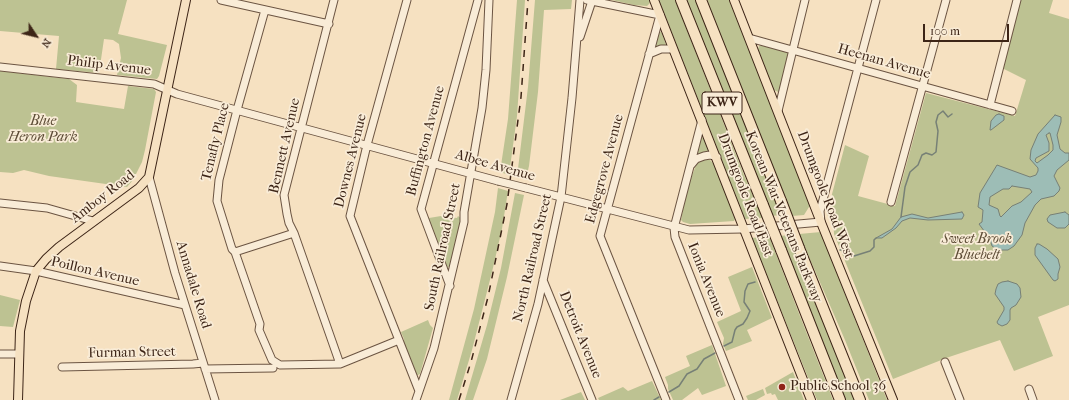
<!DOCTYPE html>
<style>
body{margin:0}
#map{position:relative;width:1069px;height:400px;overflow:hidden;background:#f6e1c1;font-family:"IM FELL French Canon",serif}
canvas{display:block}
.north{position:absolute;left:16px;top:16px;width:40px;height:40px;-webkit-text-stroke:3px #f9ecd7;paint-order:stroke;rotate:125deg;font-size:11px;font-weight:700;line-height:16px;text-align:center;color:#3d2517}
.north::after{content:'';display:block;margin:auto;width:14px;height:18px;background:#3d2517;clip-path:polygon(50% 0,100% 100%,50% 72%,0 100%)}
.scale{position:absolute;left:923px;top:24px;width:86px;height:18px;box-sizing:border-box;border:2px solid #3d2517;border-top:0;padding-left:5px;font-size:12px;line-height:14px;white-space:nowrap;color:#3d2517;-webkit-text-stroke:3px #f9ecd7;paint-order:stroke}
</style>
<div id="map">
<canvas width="1069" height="400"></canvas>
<div class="north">N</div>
<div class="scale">100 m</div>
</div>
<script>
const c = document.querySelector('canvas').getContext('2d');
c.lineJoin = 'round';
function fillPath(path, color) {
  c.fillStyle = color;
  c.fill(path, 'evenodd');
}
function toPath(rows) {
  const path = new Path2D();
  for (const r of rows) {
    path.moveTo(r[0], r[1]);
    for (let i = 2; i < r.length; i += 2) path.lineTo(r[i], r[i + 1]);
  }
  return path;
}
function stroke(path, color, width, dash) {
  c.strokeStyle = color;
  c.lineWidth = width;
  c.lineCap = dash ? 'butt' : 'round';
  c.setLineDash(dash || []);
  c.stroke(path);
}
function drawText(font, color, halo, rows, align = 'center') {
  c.font = font + ' "IM FELL French Canon",serif';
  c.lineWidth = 3.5;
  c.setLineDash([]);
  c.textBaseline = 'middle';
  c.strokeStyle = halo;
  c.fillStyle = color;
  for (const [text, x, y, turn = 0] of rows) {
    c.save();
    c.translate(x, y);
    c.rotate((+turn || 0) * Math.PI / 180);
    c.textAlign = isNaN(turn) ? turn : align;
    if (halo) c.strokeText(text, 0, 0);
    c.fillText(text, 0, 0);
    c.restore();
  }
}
fillPath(toPath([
 [0,0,127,0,118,34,167,45,159,76,157,79,117,75,121,58,119,44,113,40,104,39,99,73,56,69,59,36,0,31],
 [517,0,525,0,517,116,509,175,500,172,508,119],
 [535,0,572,0,571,9,544,10,538,92,529,166,526,179,517,177,528,87],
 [612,0,649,0,650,3,647,6,634,5],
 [659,0,675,0,744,175,763,218,745,219],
 [685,0,696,0,781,215,771,216],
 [707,0,729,0,811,207,809,207,804,215,792,216],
 [1021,0,1053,0,1049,13,1069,19,1069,305,1038,317,1053,356,1014,371,1000,340,949,357,893,379,834,234,833,216,828,216,827,213,845,145,869,156,858,196,895,206,926,93,1015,116,1026,80,1004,69,1003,66],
 [658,30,662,33,666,45,655,48,653,45],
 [762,45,786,52,789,54,780,90,778,92,774,90,758,49,759,46],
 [0,71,69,79,77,85,76,102,124,109,128,86,154,89,156,92,145,150,142,162,133,180,127,187,49,176,24,170,13,173,0,172],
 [700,137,704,138,708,151,707,153,698,154,696,154],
 [707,159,710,160,714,164,735,219,734,221,690,224,683,222,681,220,687,189,696,165,699,161],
 [498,188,508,191,502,229,492,272,472,350,457,400,449,400,474,309,495,212],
 [515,193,524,195,507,277,487,359,473,400,465,400,487,325,501,268],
 [441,216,457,218,458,216,462,219,450,266,447,268,429,223,429,218],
 [821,232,826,246,887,400,869,400,845,340,799,234],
 [790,235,855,400,844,400,779,236],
 [769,236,798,311,833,400,817,400,752,238],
 [752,267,772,318,747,330,752,341,726,351,723,344,724,338,717,322,741,311,728,277],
 [0,295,20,300,13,327,0,326],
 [428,320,430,325,433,328,420,374,418,375,416,375,404,345,404,339,401,332],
 [712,345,726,386,702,395,698,388,682,400,673,400,668,389,668,385,665,377,690,366,686,356],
 [793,372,804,400,778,400,775,394,772,395,771,393,767,394,765,388],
 [652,381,661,400,599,400,598,398,623,387,628,391],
 [763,389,765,395,756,400,748,400,746,396],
 [581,392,585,400,560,400]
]), '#bdc292');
const water = toPath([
 [999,114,1004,116,1004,120,991,130,990,130,991,121,996,115,999,114],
 [1055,115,1061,117,1061,122,1057,135,1060,149,1065,153,1069,153,1069,160,1057,170,1054,176,1060,188,1059,191,1054,196,1041,199,1035,205,1025,223,1022,235,1014,246,1008,250,998,250,992,246,990,239,979,224,982,222,983,210,978,207,980,193,997,165,1030,177,1036,175,1038,171,1038,168,1030,159,1031,150,1038,134,1055,115],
 [1049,133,1050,133,1053,145,1053,150,1048,155,1037,163,1035,161,1036,158,1049,151,1049,143,1046,135,1049,133],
 [1012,186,1030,189,1032,192,1021,202,1012,206,1001,217,1000,216,998,209,989,205,990,197,1003,189,1009,189,1012,186],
 [962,212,964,215,962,219,928,220,910,218,902,221,896,228,882,238,876,238,892,229,901,217,912,214,928,218,962,212],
 [1065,212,1069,215,1069,224,1065,228,1057,228,1048,222,1047,219,1050,215,1065,212],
 [1037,244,1039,244,1047,249,1058,259,1060,267,1058,274,1058,279,1055,281,1053,280,1035,255,1035,248,1037,244],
 [1008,281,1017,284,1020,288,1021,297,1016,305,1011,308,1010,310,1010,320,1007,324,1002,326,998,324,997,322,1004,310,1004,307,995,294,996,289,998,284,1002,282,1008,281]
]);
fillPath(water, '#9dbdb6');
stroke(water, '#778076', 1);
stroke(toPath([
 [901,217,905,187,910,172,918,165,922,155,926,153,932,155,936,152,938,131,936,122,938,115,943,111,948,117,952,114],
 [840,250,844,250,854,256,870,251,874,247,874,240,876,238],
 [724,346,732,342,735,330,737,327,743,324,747,318,750,311,744,302,745,291,748,284,755,282],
 [669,392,679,386,687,374,697,369,704,359,715,353],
 [654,400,659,397]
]), '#778076', 1.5);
const minor = toPath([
 [221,0,329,24],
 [334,0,284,195,287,214,289,223,294,233,340,364],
 [407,0,367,145,350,216,419,391],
 [587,0,660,15,600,236,666,400],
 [265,10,237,110,219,180,217,201,232,249,235,252,260,324,259,330,272,360,280,365,340,364,399,340],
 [580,37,592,1],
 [749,38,1012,111],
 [649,54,661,49,673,49],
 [0,67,154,84,177,94,498,181],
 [990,105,1017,0],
 [778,111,805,0],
 [702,120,674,228,675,237,739,400],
 [691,165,696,159,704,156,710,155,717,157],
 [149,177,175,273,215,400],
 [526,188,689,230,743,229,821,222,820,211,876,0],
 [891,202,946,0],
 [0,203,47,208,93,221],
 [235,252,294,233],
 [0,266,36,271,185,305],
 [543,280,592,400],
 [450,286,421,209,478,0],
 [0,354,18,354],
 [945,362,960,400],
 [62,367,193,364,203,363],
 [205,369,273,368],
 [1029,389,1033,400],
 [416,400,434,348,464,222,464,212,482,108,486,70,489,0],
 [511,400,538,304,561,197,572,98,580,0]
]);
const major = toPath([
 [654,0,811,400],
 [734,0,818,215,893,400],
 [18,400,20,331,26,301,36,271,46,259,59,247,139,188,149,177,186,0]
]);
const highway = toPath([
 [681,0,763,205],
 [701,0,781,201],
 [799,248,860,400],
 [781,250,840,400]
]);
stroke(minor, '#6b5442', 9);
stroke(major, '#3d2517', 10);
stroke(highway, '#3d2517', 12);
stroke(minor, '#f9ecd7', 7);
stroke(major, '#f6e1c1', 8);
stroke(highway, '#f6e1c1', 10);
stroke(toPath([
 [459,400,471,362,488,297,507,204,521,97,528,0]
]), '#3d2517', 1.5, [7, 7]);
const minorBridge = toPath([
 [498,181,526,188]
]);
const highwayBridge = toPath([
 [781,201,799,248],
 [763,205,781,250]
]);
stroke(minorBridge, '#6b5442', 9, []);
stroke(highwayBridge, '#3d2517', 12, []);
stroke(minorBridge, '#f9ecd7', 7);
stroke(highwayBridge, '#f6e1c1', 10);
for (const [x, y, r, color] of [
 [782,387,4,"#8f2418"]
]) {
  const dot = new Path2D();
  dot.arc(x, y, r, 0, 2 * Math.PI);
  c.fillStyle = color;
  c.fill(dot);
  stroke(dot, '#f9ecd7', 1.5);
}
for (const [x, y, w] of [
 [722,103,40]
]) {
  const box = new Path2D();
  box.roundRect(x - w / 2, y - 11, w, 22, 3);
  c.fillStyle = '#f9ecd7';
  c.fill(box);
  stroke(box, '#3d2517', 1);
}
drawText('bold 13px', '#3d2517', null, [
 ["KWV",722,103]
]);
drawText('14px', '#3d2517', '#f9ecd7', [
 ["Heenan Avenue",884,62,16],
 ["Philip Avenue",109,66,7],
 ["Buffington Avenue",426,141,-75],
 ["Tenafly Place",216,142,-76],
 ["Bennett Avenue",285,146,-77],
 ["Downes Avenue",351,161,-76],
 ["Albee Avenue",495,166,16],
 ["Edgegrove Avenue",605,169,-75],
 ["Drumgoole Road East",745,195,69],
 ["Drumgoole Road West",825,195,69],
 ["Amboy Road",103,197,-38],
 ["Korean War Veterans Parkway",783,217,68],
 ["South Railroad Street",443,247,-78],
 ["North Railroad Street",533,258,-77],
 ["Poillon Avenue",95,272,13],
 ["Ionia Avenue",706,280,68],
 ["Annadale Road",193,285,73],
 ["Detroit Avenue",580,335,68],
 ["Furman Street",132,353,-1]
]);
drawText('italic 14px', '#5d4c36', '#f9ecd7', [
 ["Blue",43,122],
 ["Heron Park",43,138],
 ["Sweet Brook",977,240],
 ["Bluebelt",977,256]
]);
drawText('14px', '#3d2517', '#f9ecd7', [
 ["Public School 36",790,387]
], 'left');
</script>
